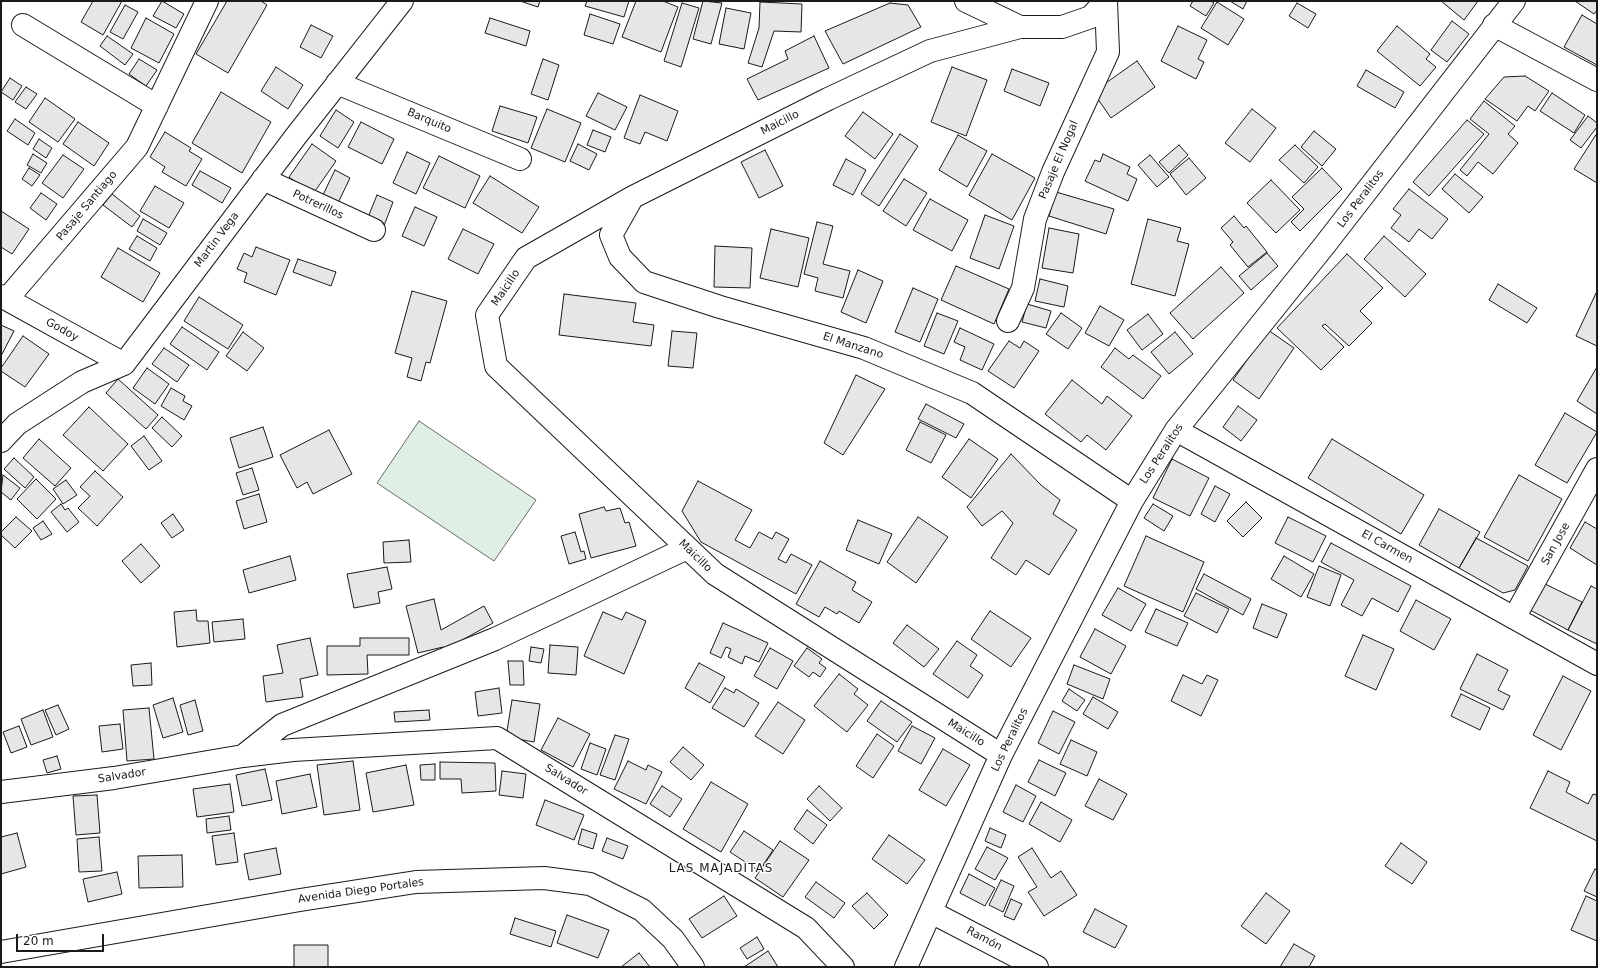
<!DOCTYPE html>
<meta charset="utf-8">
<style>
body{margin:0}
#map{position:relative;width:1598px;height:968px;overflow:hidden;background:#fff;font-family:"DejaVu Sans",sans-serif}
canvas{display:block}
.frame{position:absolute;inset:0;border:2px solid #1a1a1a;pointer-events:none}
.scale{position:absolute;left:16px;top:934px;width:88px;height:18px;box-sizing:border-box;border:2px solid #1a1a1a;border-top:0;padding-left:5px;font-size:12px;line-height:14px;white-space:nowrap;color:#1a1a1a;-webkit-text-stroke:3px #fff;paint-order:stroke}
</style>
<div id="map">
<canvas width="1598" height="968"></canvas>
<div class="frame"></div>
<div class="scale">20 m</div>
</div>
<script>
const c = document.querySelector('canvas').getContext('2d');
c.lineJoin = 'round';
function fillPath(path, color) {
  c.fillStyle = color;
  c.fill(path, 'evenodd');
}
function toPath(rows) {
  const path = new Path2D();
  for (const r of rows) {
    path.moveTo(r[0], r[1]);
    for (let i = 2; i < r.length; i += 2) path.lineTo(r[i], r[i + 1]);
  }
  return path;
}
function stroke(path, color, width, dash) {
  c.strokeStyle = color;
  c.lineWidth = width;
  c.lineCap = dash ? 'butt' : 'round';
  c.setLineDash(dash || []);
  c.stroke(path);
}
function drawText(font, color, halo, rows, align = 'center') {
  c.font = font + ' "DejaVu Sans",sans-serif';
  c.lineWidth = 3;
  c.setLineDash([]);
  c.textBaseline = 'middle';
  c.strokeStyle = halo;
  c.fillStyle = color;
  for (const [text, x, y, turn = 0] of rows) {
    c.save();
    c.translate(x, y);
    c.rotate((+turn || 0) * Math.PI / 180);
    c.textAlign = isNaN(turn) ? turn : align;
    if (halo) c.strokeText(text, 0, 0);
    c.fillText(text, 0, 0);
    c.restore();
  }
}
const green = toPath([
 [419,421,536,500,494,561,377,483,419,421]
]);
fillPath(green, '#e0efe3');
stroke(green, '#6a6a6a', 1);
const building = toPath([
 [93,1,122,1,103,35,81,22,93,1],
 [162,1,184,14,176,28,153,16,162,1],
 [227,1,261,1,267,5,228,73,196,54,227,1],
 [520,1,540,1,538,7,520,1],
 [587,1,629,1,624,17,585,6,587,1],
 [636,1,663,1,678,7,661,52,622,37,636,1],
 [703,1,722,3,711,44,693,39,703,1],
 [1193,1,1211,1,1214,3,1206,16,1190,6,1193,1],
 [1230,1,1247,1,1243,9,1230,1],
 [1441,1,1478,1,1464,20,1441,1],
 [1575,1,1597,1,1597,10,1594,14,1575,1],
 [760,2,802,4,801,32,774,31,762,67,748,63,759,28,760,2],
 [1217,2,1244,19,1228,45,1201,28,1217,2],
 [682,3,699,8,681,67,664,61,682,3],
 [890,3,908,5,921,27,843,64,825,31,890,3],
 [1297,3,1316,14,1308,28,1289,16,1297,3],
 [125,5,138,12,123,39,110,32,125,5],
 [726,8,751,13,744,49,719,44,726,8],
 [590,14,620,24,613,44,584,35,590,14],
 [1582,15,1597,24,1597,65,1564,47,1582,15],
 [146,18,174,34,159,63,131,48,146,18],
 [490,18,530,31,526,46,485,33,490,18],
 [1452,21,1469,34,1447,62,1431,50,1452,21],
 [311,25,333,36,321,58,300,47,311,25],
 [1178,26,1207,40,1198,59,1204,62,1196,79,1161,61,1178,26],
 [1397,26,1430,54,1426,59,1436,67,1420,86,1377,51,1397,26],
 [107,36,133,54,125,65,100,46,107,36],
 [814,36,829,68,758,100,747,79,788,59,785,51,814,36],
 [139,59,157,70,146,86,129,74,139,59],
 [543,59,559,65,548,100,531,94,543,59],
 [1137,61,1155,87,1111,118,1093,92,1137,61],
 [276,67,303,85,288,109,261,91,276,67],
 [952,67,987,80,966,136,931,122,952,67],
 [1012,69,1049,83,1040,106,1004,91,1012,69],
 [1366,70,1404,92,1395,108,1357,86,1366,70],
 [1525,76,1549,91,1535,111,1528,106,1517,121,1485,99,1504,77,1525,76],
 [10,78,22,86,13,100,1,92,10,78],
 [26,87,37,94,26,109,15,102,26,87],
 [221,92,271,122,242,173,192,143,221,92],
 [598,93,627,107,615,130,586,116,598,93],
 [1552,93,1585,115,1574,133,1540,111,1552,93],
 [640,95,678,111,667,141,645,132,640,144,624,138,640,95],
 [45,98,75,119,58,142,29,122,45,98],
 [1484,101,1515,126,1508,134,1518,143,1493,174,1478,162,1467,176,1460,170,1489,134,1470,119,1484,101],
 [500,106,537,117,528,143,492,131,500,106],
 [547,109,581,123,565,162,531,148,547,109],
 [1252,109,1276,128,1250,162,1225,143,1252,109],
 [336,110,354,122,338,148,320,136,336,110],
 [863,112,893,134,875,159,845,136,863,112],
 [1588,116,1597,123,1597,127,1581,148,1570,140,1588,116],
 [15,119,35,133,28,145,7,131,15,119],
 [1467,120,1484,134,1429,196,1413,182,1467,120],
 [78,122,109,143,94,166,63,144,78,122],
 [361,122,394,139,382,164,348,147,361,122],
 [593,130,611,137,605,152,587,145,593,130],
 [1314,131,1336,149,1322,166,1301,147,1314,131],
 [165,132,191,148,189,151,202,159,186,186,162,172,165,167,150,157,165,132],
 [1597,133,1597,183,1574,169,1597,133],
 [900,134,918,146,879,206,861,194,900,134],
 [958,135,987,151,967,187,939,170,958,135],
 [39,139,52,148,46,158,33,149,39,139],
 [312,144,336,161,313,194,289,177,312,144],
 [578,144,597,154,589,170,570,161,578,144],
 [1179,145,1188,155,1169,173,1159,162,1179,145],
 [1295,145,1318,167,1304,183,1279,160,1295,145],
 [765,150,783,186,759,198,741,162,765,150],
 [407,152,430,163,416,194,393,183,407,152],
 [33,154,47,163,41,173,27,165,33,154],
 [992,154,1035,178,1012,220,969,195,992,154],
 [1103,154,1130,167,1127,174,1137,179,1128,201,1085,181,1095,160,1100,162,1103,154],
 [63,155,84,169,63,198,42,183,63,155],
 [1150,155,1169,177,1157,187,1138,165,1150,155],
 [439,156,480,176,465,208,423,188,439,156],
 [1189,158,1206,178,1186,195,1170,174,1189,158],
 [846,159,866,170,853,195,833,185,846,159],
 [29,168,40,175,32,186,22,179,29,168],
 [1322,168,1342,189,1300,231,1291,222,1304,209,1292,197,1322,168],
 [335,170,350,178,336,207,321,199,335,170],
 [200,171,231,188,222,203,192,185,200,171],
 [1455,174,1483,197,1469,213,1442,189,1455,174],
 [490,176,539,207,522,233,473,203,490,176],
 [904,179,927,193,906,226,883,211,904,179],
 [1271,180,1300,210,1276,233,1247,203,1271,180],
 [155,186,184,203,169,228,140,211,155,186],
 [1409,189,1448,219,1432,239,1419,229,1409,242,1391,228,1401,215,1393,209,1409,189],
 [1056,192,1114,209,1106,234,1049,216,1056,192],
 [41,193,57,204,46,220,30,208,41,193],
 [112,194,140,216,132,227,103,205,112,194],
 [377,195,393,202,382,231,365,225,377,195],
 [930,199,968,220,952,251,913,230,930,199],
 [415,207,437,217,424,246,402,236,415,207],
 [1,211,29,229,12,254,1,247,1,211],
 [985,215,1014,226,999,269,970,258,985,215],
 [1234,216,1244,228,1246,226,1267,252,1248,267,1230,245,1233,242,1221,228,1234,216],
 [143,219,167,233,160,245,137,231,143,219],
 [1148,219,1181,228,1177,241,1189,244,1175,296,1131,284,1148,219],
 [817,222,833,226,823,264,850,271,843,298,815,291,818,278,804,274,817,222],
 [1049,228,1079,234,1073,273,1042,268,1049,228],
 [463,229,494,244,478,274,448,259,463,229],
 [771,229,809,238,798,287,760,278,771,229],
 [137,236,157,248,150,261,129,249,137,236],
 [1384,236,1426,274,1405,297,1364,259,1384,236],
 [715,246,752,248,750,288,714,287,715,246],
 [256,247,290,260,276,295,244,282,247,273,237,269,244,253,252,257,256,247],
 [118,248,160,273,143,302,101,277,118,248],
 [1267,253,1278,266,1251,290,1239,276,1267,253],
 [1347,254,1383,288,1360,311,1372,323,1349,346,1325,324,1322,326,1344,347,1321,370,1277,328,1347,254],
 [298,259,336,272,331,286,293,272,298,259],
 [956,266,1009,289,994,324,941,300,956,266],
 [1221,267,1244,293,1193,339,1170,313,1221,267],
 [858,270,883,281,866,323,841,312,858,270],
 [1040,279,1068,286,1064,307,1035,301,1040,279],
 [1498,284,1537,308,1527,323,1489,300,1498,284],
 [913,288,938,299,920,342,895,332,913,288],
 [412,291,447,301,430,363,426,362,421,381,407,377,412,358,395,353,412,291],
 [1597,291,1597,346,1576,336,1597,291],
 [564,294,636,303,633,322,654,325,651,346,559,335,564,294],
 [199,297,243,325,228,349,184,321,199,297],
 [1027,304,1051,311,1046,328,1022,322,1027,304],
 [1100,306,1124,320,1109,346,1085,333,1100,306],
 [937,313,958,321,944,354,924,346,937,313],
 [1061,313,1082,328,1068,349,1046,334,1061,313],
 [1148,314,1163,334,1142,350,1127,330,1148,314],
 [1,325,14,331,1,356,1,325],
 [182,327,219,352,207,370,170,344,182,327],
 [960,328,994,344,982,370,960,360,965,347,954,342,960,328],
 [1268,330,1294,348,1259,399,1233,380,1268,330],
 [672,331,697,333,693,368,668,366,672,331],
 [243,332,264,348,247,371,226,356,243,332],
 [1175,332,1193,354,1169,374,1151,352,1175,332],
 [23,336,49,354,25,387,1,371,1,368,23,336],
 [1009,341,1020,348,1024,341,1039,351,1014,388,988,371,1009,341],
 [164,348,189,365,177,382,152,364,164,348],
 [1115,348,1129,359,1133,355,1161,376,1143,399,1101,367,1115,348],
 [1597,367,1597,414,1577,401,1597,367],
 [147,368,169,384,155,404,133,388,147,368],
 [856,375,885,389,843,455,824,443,856,375],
 [118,379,158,415,146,429,106,393,118,379],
 [1072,380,1102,404,1107,396,1132,416,1106,450,1087,435,1081,442,1045,414,1072,380],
 [171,388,185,396,183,401,192,406,184,420,161,406,171,388],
 [926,404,964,424,956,438,918,419,926,404],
 [1238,406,1257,420,1241,441,1223,427,1238,406],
 [89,407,128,444,103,471,63,435,89,407],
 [1565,413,1597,432,1567,483,1535,465,1565,413],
 [162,417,182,436,172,447,152,428,162,417],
 [920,422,946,435,931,463,906,450,920,422],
 [263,427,273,457,239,468,230,438,263,427],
 [329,430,352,474,313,494,307,482,297,488,280,455,329,430],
 [144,436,162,461,149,470,131,446,144,436],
 [39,439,71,468,55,486,23,458,39,439],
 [969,439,998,459,971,498,942,477,969,439],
 [1332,439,1424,495,1401,534,1308,478,1332,439],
 [1011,454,1041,485,1060,500,1053,514,1077,530,1049,575,1026,560,1016,575,991,558,1013,523,1002,511,982,526,967,507,1011,454],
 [14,458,34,477,25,488,4,469,14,458],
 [1172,459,1209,478,1190,516,1153,498,1172,459],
 [252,468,259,490,243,495,236,473,252,468],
 [95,471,123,497,97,526,78,508,90,496,80,487,95,471],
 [3,475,20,488,11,500,1,492,3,475],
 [1519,475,1562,499,1528,561,1484,537,1519,475],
 [36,479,56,499,37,519,17,499,36,479],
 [66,480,77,495,63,504,53,489,66,480],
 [698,481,752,510,735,540,750,548,759,532,772,539,776,532,789,539,778,559,786,563,791,554,812,565,796,594,701,542,682,511,698,481],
 [1215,486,1230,494,1215,522,1201,514,1215,486],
 [259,494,267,522,244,529,236,501,259,494],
 [1246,502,1262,518,1243,537,1227,521,1246,502],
 [61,504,65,510,68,508,79,522,67,532,51,512,61,504],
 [1153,504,1173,516,1164,531,1144,518,1153,504],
 [604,507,606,511,620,508,625,523,629,522,636,546,591,558,579,514,604,507],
 [1439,509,1480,532,1459,568,1419,545,1439,509],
 [173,514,184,530,172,538,161,523,173,514],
 [16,517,32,531,15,548,1,535,1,532,16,517],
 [918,517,948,537,916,583,887,562,918,517],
 [1288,517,1326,536,1313,562,1275,543,1288,517],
 [858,520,892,534,879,564,846,550,858,520],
 [43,521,52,534,41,540,33,528,43,521],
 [1585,522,1597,529,1597,565,1570,548,1585,522],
 [575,532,581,552,584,551,586,559,569,564,561,536,575,532],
 [1146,536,1204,562,1183,612,1124,586,1146,536],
 [1476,538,1528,566,1515,590,1503,593,1459,568,1476,538],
 [409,540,411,562,384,563,383,542,409,540],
 [1331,543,1411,586,1398,612,1372,598,1362,616,1341,605,1354,580,1321,562,1331,543],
 [141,544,160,566,141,583,122,561,141,544],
 [290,556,296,580,249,593,243,570,290,556],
 [1284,556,1314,574,1301,597,1271,579,1284,556],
 [820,561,856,582,852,590,872,602,859,623,839,611,837,614,825,607,819,617,796,604,820,561],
 [1319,566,1341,575,1330,606,1307,597,1319,566],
 [387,567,392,589,378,592,380,603,354,608,347,574,387,567],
 [1204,574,1251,599,1243,615,1196,589,1204,574],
 [1543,583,1582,602,1568,630,1530,610,1543,583],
 [1591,586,1597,589,1597,644,1568,630,1591,586],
 [1118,588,1146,604,1131,631,1102,615,1118,588],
 [1196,593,1229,609,1217,633,1184,616,1196,593],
 [434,599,441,630,484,606,493,623,444,650,443,647,418,653,406,606,434,599],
 [1416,600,1451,619,1434,650,1400,631,1416,600],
 [1262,604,1287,614,1277,638,1253,628,1262,604],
 [1156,609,1188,623,1177,646,1145,632,1156,609],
 [196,610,197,621,208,621,210,643,177,647,174,612,196,610],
 [990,611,1031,638,1011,667,971,639,990,611],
 [603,612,622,620,626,612,646,621,624,674,584,656,603,612],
 [243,619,245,639,214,642,212,622,243,619],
 [723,623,768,643,759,662,745,656,742,664,728,657,731,649,726,647,721,658,710,653,723,623],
 [907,625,939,649,924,667,893,643,907,625],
 [1095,629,1126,646,1111,674,1080,657,1095,629],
 [1363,635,1394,649,1376,690,1345,676,1363,635],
 [310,638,318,675,300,679,303,697,266,702,263,676,283,673,277,645,310,638],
 [360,638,409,638,409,655,367,655,368,674,327,675,327,646,360,646,360,638],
 [957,641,977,655,970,666,983,675,968,698,933,674,957,641],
 [550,645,578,647,576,675,548,673,550,645],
 [531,647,544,649,541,663,529,661,531,647],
 [770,648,793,661,777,689,754,676,770,648],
 [807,648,822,659,819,663,826,668,820,677,813,672,809,677,794,666,807,648],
 [1477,654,1508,670,1498,690,1510,696,1503,710,1460,689,1477,654],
 [508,661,523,661,524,685,510,685,508,661],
 [151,663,152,685,133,686,131,665,151,663],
 [699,663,725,677,710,703,685,688,699,663],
 [1074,665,1110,679,1103,699,1067,684,1074,665],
 [839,674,858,689,854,694,868,705,847,732,814,706,839,674],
 [1183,675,1202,684,1207,675,1218,680,1201,716,1171,701,1183,675],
 [1563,676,1591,691,1561,750,1533,735,1563,676],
 [499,688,502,713,478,716,475,692,499,688],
 [725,688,734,693,736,689,759,703,744,727,712,708,725,688],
 [1069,689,1085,700,1077,711,1062,701,1069,689],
 [1461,694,1490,708,1480,730,1451,716,1461,694],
 [1093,697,1118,712,1108,729,1083,714,1093,697],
 [173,698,183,732,163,738,153,705,173,698],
 [195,700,203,731,188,735,180,705,195,700],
 [512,700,540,704,534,742,506,737,512,700],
 [881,701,912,722,897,742,867,721,881,701],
 [778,702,805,720,783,754,755,736,778,702],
 [58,705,69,729,56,735,45,710,58,705],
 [149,708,154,759,127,761,123,710,149,708],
 [43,710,53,737,31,745,21,719,43,710],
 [429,710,430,720,395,722,394,712,429,710],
 [1053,711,1075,722,1059,754,1038,743,1053,711],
 [558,718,590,734,573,767,541,750,558,718],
 [120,724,123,749,102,752,99,726,120,724],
 [19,726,27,747,11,753,3,732,19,726],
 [912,726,935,738,921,764,898,751,912,726],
 [877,734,894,746,873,778,856,766,877,734],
 [615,735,629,739,615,780,600,775,615,735],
 [1071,740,1097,752,1087,776,1060,764,1071,740],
 [590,743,606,749,597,775,581,769,590,743],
 [683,747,704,765,691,780,670,762,683,747],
 [943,749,970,765,946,806,919,790,943,749],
 [57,756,61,769,47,773,43,760,57,756],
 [1039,760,1066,773,1055,796,1028,782,1039,760],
 [353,761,360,810,324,815,317,765,353,761],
 [628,761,646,770,648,765,662,772,646,804,614,789,628,761],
 [440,762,495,763,496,791,462,793,461,779,440,779,440,762],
 [435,764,435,780,421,780,420,765,435,764],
 [406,765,414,805,373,812,366,773,406,765],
 [265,769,272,800,242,806,236,775,265,769],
 [502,771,526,774,523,798,499,795,502,771],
 [1548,771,1570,782,1566,792,1588,804,1593,794,1597,795,1597,841,1530,808,1548,771],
 [310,774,317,807,282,814,276,781,310,774],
 [1099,779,1127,794,1113,820,1085,806,1099,779],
 [711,782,748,804,721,852,683,829,711,782],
 [230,784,234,812,197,817,193,789,230,784],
 [1016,785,1036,796,1023,822,1003,812,1016,785],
 [662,786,682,799,670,817,650,804,662,786],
 [819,786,842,808,830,821,807,799,819,786],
 [97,795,100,833,76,835,73,796,97,795],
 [545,800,584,815,574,840,536,825,545,800],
 [1041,802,1072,820,1060,842,1029,824,1041,802],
 [807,810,827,825,813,844,794,829,807,810],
 [229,816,231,830,207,833,206,819,229,816],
 [990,828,1006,835,1001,848,985,841,990,828],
 [582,829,597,834,593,849,578,844,582,829],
 [744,831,773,850,759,871,730,852,744,831],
 [17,833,26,867,1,874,1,837,17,833],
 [234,833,238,862,216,865,212,836,234,833],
 [889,835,925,860,907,884,872,859,889,835],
 [99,837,102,871,79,872,77,839,99,837],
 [607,838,628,846,623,859,602,851,607,838],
 [780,841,809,860,783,897,755,878,780,841],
 [1401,843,1427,862,1412,884,1385,866,1401,843],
 [987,847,1008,858,995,880,975,869,987,847],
 [276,848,281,874,249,880,244,854,276,848],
 [1032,848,1051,878,1061,871,1077,895,1044,916,1028,892,1037,887,1018,857,1032,848],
 [182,855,183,887,139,888,138,856,182,855],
 [1595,869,1597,871,1597,897,1584,891,1595,869],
 [117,872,122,894,88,902,83,879,117,872],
 [969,874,995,888,985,906,960,893,969,874],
 [1001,880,1014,886,1003,912,989,905,1001,880],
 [816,882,845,903,834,918,805,897,816,882],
 [867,893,888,915,874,929,852,906,867,893],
 [1266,893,1290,911,1266,944,1241,926,1266,893],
 [724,896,737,916,702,938,689,919,724,896],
 [1586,896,1597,901,1597,941,1571,930,1586,896],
 [1011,899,1022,904,1014,920,1004,916,1011,899],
 [1095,909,1127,926,1115,948,1083,932,1095,909],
 [567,915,609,930,598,958,557,943,567,915],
 [515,918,556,931,551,947,510,934,515,918],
 [757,937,764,949,747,959,740,948,757,937],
 [1294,944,1315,956,1309,967,1280,967,1294,944],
 [294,945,328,945,328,967,294,967,294,945],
 [768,951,778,967,744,967,768,951],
 [639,953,650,967,621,967,639,953]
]);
fillPath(building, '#e6e6e6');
stroke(building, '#1a1a1a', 1);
const street = toPath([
 [966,1,1020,27],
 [23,25,157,106],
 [1494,25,1597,80],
 [337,83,520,159],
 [263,179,374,230],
 [632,198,611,235,620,257,644,282,720,307,864,348,972,393,1132,501],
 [1,296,124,364],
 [7,299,137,147,207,1],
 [1008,321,1023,288,1035,219,1053,172,1108,52,1106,1],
 [1176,430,1597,664],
 [1,441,17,424,82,382,124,364,296,136,402,1],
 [1514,618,1597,469],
 [1001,755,715,574,496,366,487,315,526,258,633,197,828,99,930,51,1020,27,1062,27,1091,17,1105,1],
 [243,756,282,725,495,639,687,548],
 [1,792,114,778,243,756,293,750,497,738,806,928,843,967],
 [931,912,1037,967],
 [1,952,300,900,416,882,544,878,590,884,642,910,673,939,693,967],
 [906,967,1001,755,1132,501,1176,430,1324,246,1514,1]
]);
stroke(street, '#1a1a1a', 24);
stroke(street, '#fff', 22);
drawText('11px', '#1a1a1a', '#fff', [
 ["Barquito",429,121,23],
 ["Maicillo",780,123,-27],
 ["Pasaje El Nogal",1059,160,-67],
 ["Los Peralitos",1361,199,-53],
 ["Potrerillos",318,205,25],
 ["Pasaje Santiago",87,206,-50],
 ["Martin Vega",217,240,-53],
 ["Maicillo",506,288,-56],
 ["Godoy",62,330,29],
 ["El Manzano",853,346,18],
 ["Los Peralitos",1162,454,-57],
 ["San Jose",1556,544,-61],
 ["El Carmen",1387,547,29],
 ["Maicillo",695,556,44],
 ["Maicillo",966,733,32],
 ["Los Peralitos",1010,740,-64],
 ["Salvador",122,776,-9],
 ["Salvador",566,780,32],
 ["Avenida Diego Portales",361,891,-8],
 ["Ramón",984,939,28]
]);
c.letterSpacing = '1px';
drawText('12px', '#1a1a1a', '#fff', [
 ["LAS MAJADITAS",721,869]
]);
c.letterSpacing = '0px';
</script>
